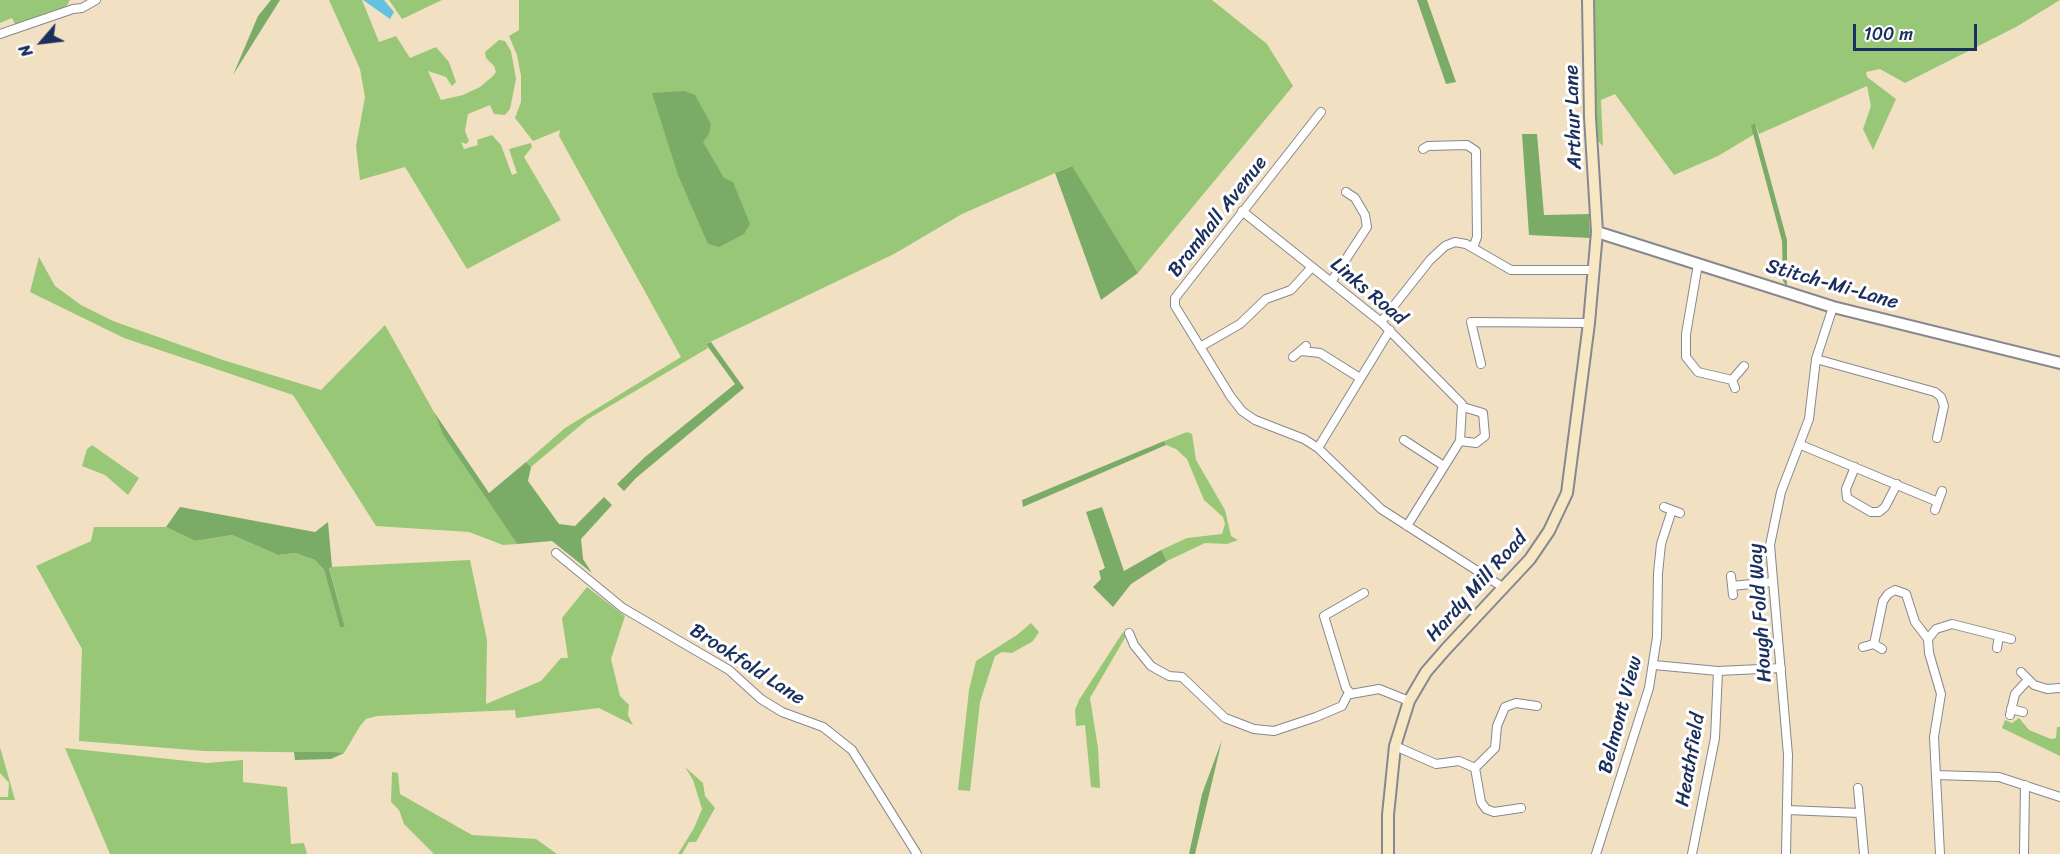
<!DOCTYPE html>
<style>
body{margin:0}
#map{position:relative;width:2060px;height:854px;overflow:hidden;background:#f2e0c2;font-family:Sriracha,sans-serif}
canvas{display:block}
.north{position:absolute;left:12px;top:12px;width:60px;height:60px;-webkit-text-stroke:4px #fff;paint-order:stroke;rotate:242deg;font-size:16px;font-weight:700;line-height:24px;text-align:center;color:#1b2f5e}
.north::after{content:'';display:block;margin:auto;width:21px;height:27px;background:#1b2f5e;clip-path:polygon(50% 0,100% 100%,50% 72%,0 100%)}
.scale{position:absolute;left:1853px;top:24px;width:124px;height:27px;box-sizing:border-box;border:3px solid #1b2f5e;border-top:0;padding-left:8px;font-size:18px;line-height:21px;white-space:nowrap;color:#1b2f5e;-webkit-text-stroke:4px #fff;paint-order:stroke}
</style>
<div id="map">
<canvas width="2060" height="854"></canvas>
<div class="north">N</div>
<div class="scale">100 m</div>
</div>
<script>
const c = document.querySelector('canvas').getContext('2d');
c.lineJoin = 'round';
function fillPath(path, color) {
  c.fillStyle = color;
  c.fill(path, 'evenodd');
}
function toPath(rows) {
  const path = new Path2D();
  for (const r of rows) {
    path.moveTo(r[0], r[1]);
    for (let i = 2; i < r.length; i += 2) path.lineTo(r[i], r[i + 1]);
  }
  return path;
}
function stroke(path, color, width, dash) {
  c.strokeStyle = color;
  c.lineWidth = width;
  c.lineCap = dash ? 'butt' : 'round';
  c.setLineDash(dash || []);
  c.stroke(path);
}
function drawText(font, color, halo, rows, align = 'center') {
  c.font = font + ' Sriracha,sans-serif';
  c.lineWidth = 6;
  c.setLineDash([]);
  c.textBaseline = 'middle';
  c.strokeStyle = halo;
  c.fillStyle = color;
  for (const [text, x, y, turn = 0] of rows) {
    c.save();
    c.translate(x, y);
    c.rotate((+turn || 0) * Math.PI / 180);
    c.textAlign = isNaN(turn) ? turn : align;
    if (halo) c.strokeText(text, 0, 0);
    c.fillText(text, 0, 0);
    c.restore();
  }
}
fillPath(toPath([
 [0,0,70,0,66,7,15,24,12,18,0,23],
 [329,0,362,0,379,42,396,36,410,58,436,47,449,62,456,82,452,86,446,77,428,71,441,100,463,95,480,87,493,76,496,72,494,66,486,58,485,52,499,40,505,41,511,51,516,79,510,109,505,115,494,114,490,105,468,114,465,131,469,141,466,144,461,142,464,149,478,145,477,140,492,135,501,145,512,175,517,173,509,149,531,143,532,147,524,157,561,220,467,269,405,167,360,180,356,146,365,97,360,69],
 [389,0,442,0,402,19],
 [519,0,1212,0,1267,44,1293,86,1138,273,1071,166,962,214,894,254,706,344,708,348,588,419,531,467,526,462,565,428,681,357,559,136,560,130,533,141,515,118,521,102,521,76,517,55,509,36,519,30],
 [1594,0,2060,0,2016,27,1905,83,1880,69,1866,72,1867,77,1896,99,1873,150,1863,129,1871,106,1867,86,1759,134,1755,123,1753,135,1718,156,1674,175,1615,94,1601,100,1603,146,1597,140],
 [39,257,55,286,81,305,113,321,223,360,321,390,385,325,434,412,443,435,517,544,503,545,469,532,376,526,293,395,124,338,30,292],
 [1187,432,1192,434,1196,460,1225,510,1231,536,1238,540,1227,544,1205,543,1167,561,1161,550,1187,538,1222,534,1225,524,1223,517,1204,500,1187,459,1176,449,1166,445,1164,441],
 [92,445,139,478,128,495,105,475,82,466,87,449],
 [94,527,166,527,195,541,232,535,278,555,295,553,315,560,324,570,340,628,345,627,329,567,470,560,487,640,486,704,541,681,561,658,568,658,562,618,587,587,625,616,611,659,620,696,629,705,628,715,633,725,599,708,516,718,515,710,377,716,366,719,360,726,344,753,204,751,79,741,82,649,36,566,91,541],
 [1031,623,1039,632,1033,641,1012,653,1002,652,995,656,980,702,970,791,958,790,969,690,976,661,1017,635],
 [1123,632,1126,636,1090,698,1098,748,1100,788,1091,787,1085,725,1076,726,1075,710,1079,700],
 [2019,718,2029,730,2051,739,2056,738,2057,727,2060,727,2060,756,2002,728,2005,720,2012,723],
 [0,747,15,800,0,800,0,797,8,797,9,783,0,773],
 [65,748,207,763,243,760,243,782,287,787,291,844,304,843,307,854,110,854],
 [685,767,703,783,705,796,715,808,696,842,689,842,682,854,678,854,694,828,702,809,693,780],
 [392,772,398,773,400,794,472,835,536,839,557,854,434,854,404,824,399,810,391,802]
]), '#98c877');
fillPath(toPath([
 [271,0,280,0,233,75,258,16],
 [1417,0,1427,0,1456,82,1446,84],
 [685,91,695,95,711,124,709,134,703,142,724,178,733,182,750,224,744,234,719,247,708,244,678,175,652,93],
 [1755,123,1787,240,1787,287,1783,281,1782,241,1751,126],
 [1522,134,1537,134,1544,215,1589,214,1590,238,1529,235],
 [1072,166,1138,273,1101,300,1055,173],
 [711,342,744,388,636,478,624,491,617,484,645,457,735,384,706,344],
 [434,412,489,493,526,462,531,467,528,481,559,524,575,526,604,497,612,505,581,539,583,559,592,573,552,541,517,544,443,435],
 [1164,441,1166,445,1023,507,1022,500],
 [180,507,315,532,328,522,332,567,329,568,345,627,340,628,324,570,315,560,295,553,278,555,232,535,195,541,166,527],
 [1102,507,1124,571,1161,550,1167,561,1131,584,1113,607,1093,587,1101,579,1099,571,1105,568,1086,512],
 [1222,740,1195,854,1189,854,1202,794],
 [294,752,332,752,344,753,331,759,295,760]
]), '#7aac68');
fillPath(toPath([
 [363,0,384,0,394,12,390,19]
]), '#62c2e0');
const minor = toPath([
 [0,34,73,9,82,8,96,0],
 [1321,112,1175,298,1175,306,1231,397,1242,411,1255,420,1304,439,1318,448,1381,509,1504,588],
 [1423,149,1428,146,1467,145,1476,151,1477,237,1473,248],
 [1242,211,1381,322,1462,404,1460,441,1407,526],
 [1698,264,1686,334,1686,357,1698,372,1732,380],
 [1331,282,1367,227,1365,215,1355,198,1346,192],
 [1381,322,1430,260,1445,246,1455,242,1466,244,1511,270,1594,270],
 [1200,347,1240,324,1266,299,1291,290,1312,267],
 [1301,351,1320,353,1360,378],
 [1293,357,1306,346],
 [1816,359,1935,392,1941,397,1944,406,1937,438],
 [1481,364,1471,322,1589,323],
 [1735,388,1732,380,1744,366],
 [1404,440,1444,466],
 [1460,441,1476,443,1485,436,1483,413,1463,407],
 [1801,445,1938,502],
 [1318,448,1390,330],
 [1855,467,1846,489,1847,498,1871,512,1879,512,1885,507,1897,484],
 [1664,507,1680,513],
 [1935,510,1942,491],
 [556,553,623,608,729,670,761,699,782,712,823,727,852,750,917,854],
 [1731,576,1733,595],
 [1732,586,1771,582],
 [1364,593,1324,616,1346,688,1351,694,1379,689,1409,701],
 [1129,633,1134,645,1151,666,1169,676,1182,677,1225,718,1254,729,1274,731,1316,717,1342,706,1349,692],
 [1874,644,1883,601,1888,594,1895,590,1906,594,1915,622,1928,639],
 [1863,647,1874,644,1882,649],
 [1997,648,1999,636],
 [1654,665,1718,671,1781,668],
 [2021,672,2034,685,2047,689,2060,688],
 [2011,709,2023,712],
 [2010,715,2015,694,2027,681],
 [1395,746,1436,764,1459,761,1475,768,1495,748,1497,726,1505,707,1516,703,1537,706],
 [1475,768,1481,802,1486,809,1494,812,1521,808],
 [1936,775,1999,777,2060,797],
 [1858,788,1864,854],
 [1787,810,1860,813],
 [1596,854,1649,688,1657,637,1658,573,1661,544,1672,510],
 [1692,854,1715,738,1718,671],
 [1786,854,1788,755,1770,545,1781,492,1809,419,1816,359,1833,307],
 [1940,854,1934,737,1941,694,1929,653,1928,639,1936,629,1952,624,2011,639],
 [2024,854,2025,785]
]);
const tertiary = toPath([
 [1597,232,1833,307,2060,363]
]);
const secondary = toPath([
 [1388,854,1388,815,1395,746,1409,701,1426,672,1446,649,1530,559,1549,531,1567,493,1589,323,1597,232,1590,117,1588,0]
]);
stroke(minor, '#868890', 10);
stroke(tertiary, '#868890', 14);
stroke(secondary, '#868890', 14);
stroke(minor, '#fff', 8);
stroke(tertiary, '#fff', 10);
stroke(secondary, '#f7e8c3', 10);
drawText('20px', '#1b2f5e', '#fff', [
 ["Arthur Lane",1574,117,-92],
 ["Bramhall Avenue",1218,217,-52],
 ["Stitch-Mi-Lane",1832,285,16],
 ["Links Road",1368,292,40],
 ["Hardy Mill Road",1477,587,-48],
 ["Hough Fold Way",1761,613,-94],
 ["Brookfold Lane",747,665,33],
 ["Belmont View",1621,715,-75],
 ["Heathfield",1691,760,-80]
]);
</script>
